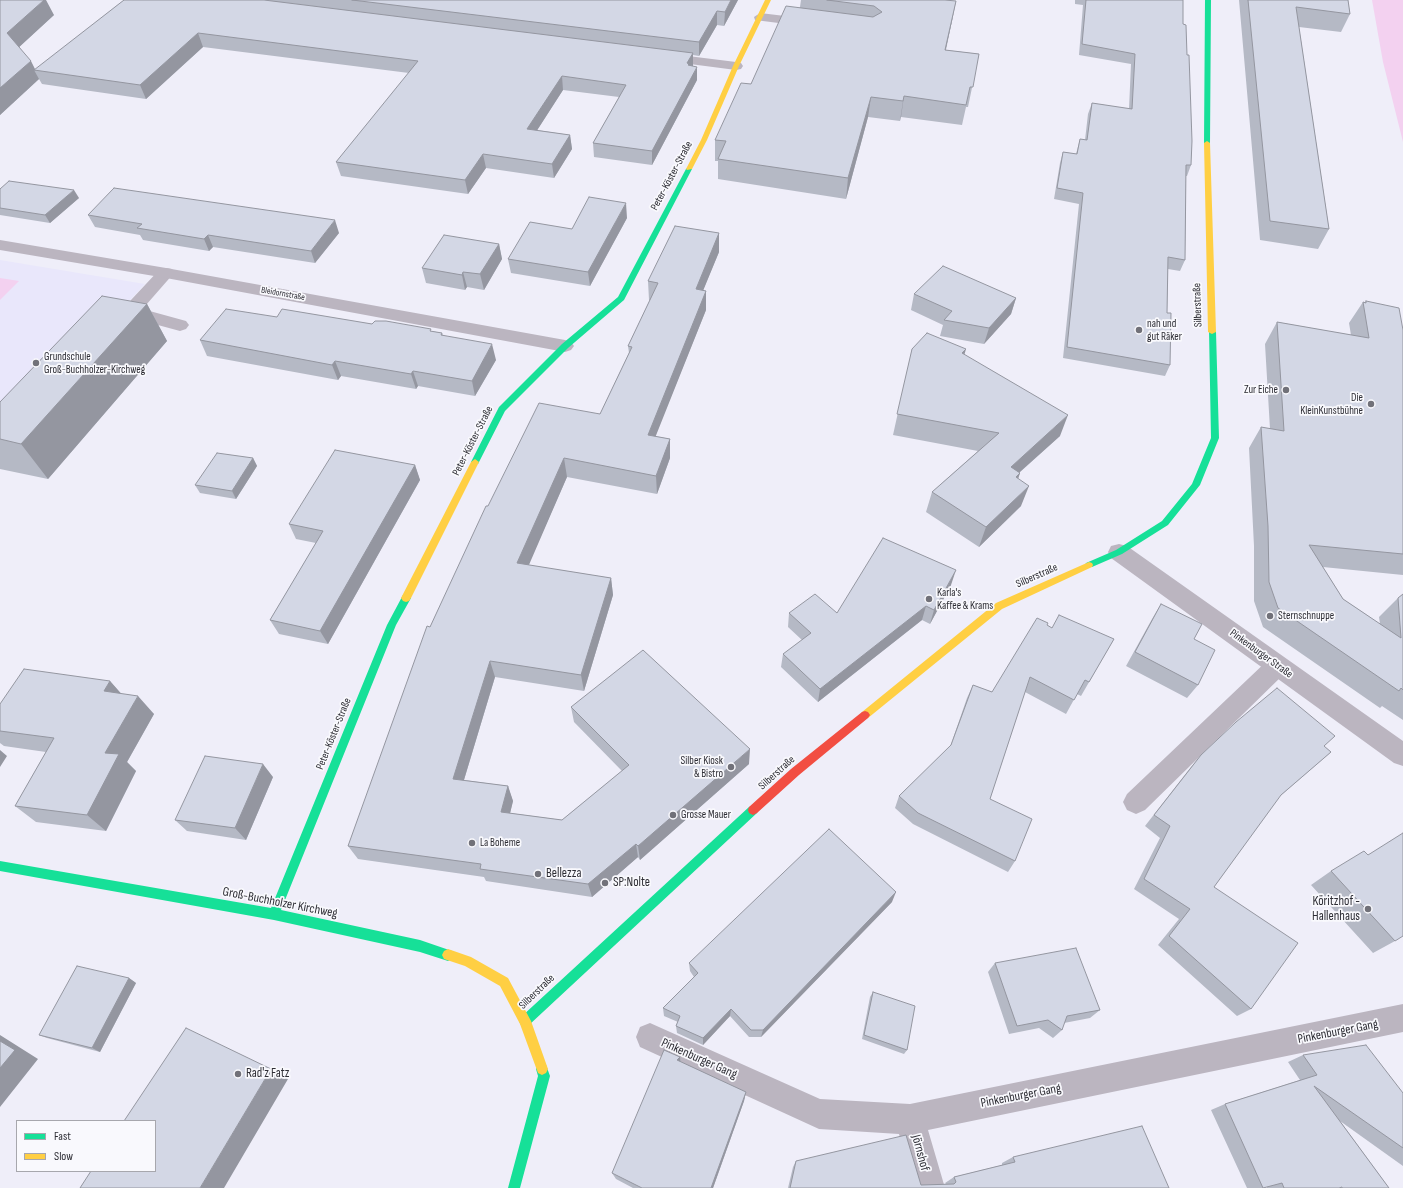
<!DOCTYPE html>
<meta charset="utf-8">
<style>
body{margin:0}
#map{position:relative;width:1403px;height:1188px;overflow:hidden;background:#efeef9;font-family:"Sofia Sans Condensed",sans-serif}
canvas{display:block}
.legend{position:absolute;left:16px;top:1120px;width:140px;height:52px;box-sizing:border-box;background:#f9f9fd;border:1px solid #a7a7ad;margin:0;padding:5px 7px;list-style:none;font-size:12px;color:#2d2d34}
.legend li{display:flex;align-items:center;gap:8px;height:20px}
.legend b{width:20px;border:1px solid #a7a7ad}
</style>
<div id="map">
<canvas width="1403" height="1188"></canvas>
<ul class="legend">
<li><b style="height:5px;background:#16e098"></b>Fast</li>
<li><b style="height:5px;background:#ffcf43"></b>Slow</li>
</ul>
</div>
<script>
const c = document.querySelector('canvas').getContext('2d');
c.lineJoin = 'round';
function fillPath(path, color) {
  c.fillStyle = color;
  c.fill(path, 'evenodd');
}
function toPath(rows) {
  const path = new Path2D();
  for (const r of rows) {
    path.moveTo(r[0], r[1]);
    for (let i = 2; i < r.length; i += 2) path.lineTo(r[i], r[i + 1]);
  }
  return path;
}
function stroke(path, color, width, dash) {
  c.strokeStyle = color;
  c.lineWidth = width;
  c.lineCap = dash ? 'butt' : 'round';
  c.setLineDash(dash || []);
  c.stroke(path);
}
function drawText(font, color, halo, rows, align = 'center') {
  c.font = font + ' "Sofia Sans Condensed",sans-serif';
  c.lineWidth = 3.5;
  c.setLineDash([]);
  c.textBaseline = 'middle';
  c.strokeStyle = halo;
  c.fillStyle = color;
  for (const [text, x, y, turn = 0] of rows) {
    c.save();
    c.translate(x, y);
    c.rotate((+turn || 0) * Math.PI / 180);
    c.textAlign = isNaN(turn) ? turn : align;
    if (halo) c.strokeText(text, 0, 0);
    c.fillText(text, 0, 0);
    c.restore();
  }
}
fillPath(toPath([
 [0,260,145,284,0,441]
]), '#e9e7fb');
fillPath(toPath([
 [1372,0,1403,0,1403,142,1383,62],
 [0,278,19,281,0,300]
]), '#f3d1f0');
fillPath(toPath([
 [760,13,810,19,816,23,810,27,755,20,754,17,760,13],
 [166,268,172,269,174,273,146,305,146,310,186,321,189,325,186,329,180,331,132,318,129,314,128,304,131,300,160,269,166,268],
 [1277,656,1285,659,1289,666,1285,673,1145,810,1136,814,1127,810,1123,802,1127,794,1269,659,1277,656],
 [1403,1004,1403,1032,928,1130,945,1188,913,1188,899,1134,819,1129,640,1047,636,1037,640,1027,650,1023,820,1099,910,1104,1403,1004]
]), '#bbb5c0');
fillPath(toPath([
 [664,53,736,62,741,63,743,66,741,69,736,70,659,60,657,57,659,54,664,53],
 [0,240,166,268,565,340,571,342,574,346,571,350,565,352,166,278,0,250,0,240],
 [1119,544,1127,546,1403,741,1403,766,1394,763,1111,558,1108,552,1111,546,1119,544]
]), '#bbb5c0');
fillPath(toPath([
 [1205,0,1211,0,1210,143,1207,145,1204,143,1205,0],
 [689,167,692,169,624,300,568,348,505,411,478,464,472,464,471,462,499,407,562,344,618,297,686,169,689,167],
 [1209,330,1212,330,1216,332,1219,438,1200,485,1168,525,1122,554,1092,567,1086,567,1085,565,1086,563,1116,550,1162,521,1192,484,1211,438,1209,330],
 [406,594,409,595,411,598,396,625,281,910,420,940,452,951,454,955,452,959,448,961,420,952,274,920,0,871,0,861,271,908,387,625,403,595,406,594],
 [753,805,757,807,758,810,757,813,529,1025,525,1027,521,1025,519,1021,521,1017,749,807,753,805],
 [542,1063,546,1065,550,1076,520,1188,508,1188,538,1076,536,1069,538,1065,542,1063]
]), '#16e098');
fillPath(toPath([
 [765,0,771,0,739,66,707,140,692,169,687,170,686,169,701,140,733,66,765,0],
 [1207,141,1210,143,1216,332,1212,334,1208,332,1204,143,1207,141],
 [475,459,479,462,411,598,409,601,406,602,403,601,401,598,471,462,475,459],
 [1089,562,1092,563,1093,565,1092,567,1002,609,868,718,865,719,862,718,860,715,862,712,996,603,1089,562],
 [448,949,471,957,508,978,531,1021,548,1069,546,1073,542,1075,538,1073,520,1024,500,986,465,966,444,959,442,955,444,951,448,949]
]), '#ffcf43');
fillPath(toPath([
 [865,711,868,712,870,715,868,718,799,775,757,813,753,815,749,813,748,810,749,807,791,769,862,712,865,711]
]), '#f24e42');
fillPath(toPath([
 [0,0,54,15,19,47,35,70,124,0,738,0,724,26,717,25,699,56,693,55,693,66,697,80,652,165,594,157,593,143,619,97,563,90,537,130,570,135,572,149,554,178,486,168,468,194,341,176,336,162,409,73,203,47,146,99,42,84,39,79,0,115],
 [801,0,945,0,956,1,946,50,979,54,968,107,966,107,962,125,901,117,900,121,868,117,846,199,718,179,718,161,715,161,715,140,800,7],
 [1075,0,1183,0,1183,24,1191,165,1187,176,1186,176,1185,260,1180,271,1168,269,1167,313,1170,365,1165,376,1063,358,1079,204,1054,199,1060,163,1063,152,1076,154,1080,139,1085,140,1088,114,1092,103,1129,109,1131,64,1079,55,1083,5,1075,4],
 [1239,0,1348,0,1350,14,1341,32,1299,27,1329,229,1318,249,1260,240],
 [0,189,79,198,50,223,0,215],
 [88,215,339,233,315,263,213,247,209,251,143,240,140,235,95,227],
 [627,218,590,286,511,273,508,259],
 [719,233,719,252,703,290,706,291,706,310,655,436,670,439,670,458,657,494,567,477,528,565,611,578,613,595,584,691,495,677,464,780,508,786,513,801,510,813,562,820,622,771,574,722,571,707,749,764,640,860,638,857,592,897,486,881,484,877,358,859,348,846,430,627,488,506,600,414,629,353,628,346,650,300,649,300,648,281],
 [499,244,502,259,484,290,467,287,465,290,426,283,422,268],
 [914,294,1016,298,1011,314,984,344,940,336,943,325,911,310],
 [1366,301,1403,330,1403,575,1323,567,1343,599,1380,624,1379,617,1398,598,1403,594,1403,720,1382,706,1380,708,1263,627,1254,601,1254,546,1249,448,1261,427,1270,429,1265,344,1277,322,1351,335,1349,323,1363,302,1365,302],
 [147,304,167,341,48,479,0,469,0,402],
 [277,317,372,324,431,331,442,333,443,335,496,360,475,396,418,386,416,389,341,376,338,380,207,356,200,340],
 [912,349,964,355,1060,436,1019,473,1020,473,1018,479,1021,506,979,547,926,512,932,492,978,451,893,435],
 [253,458,257,466,236,499,200,493,195,485],
 [415,465,420,480,328,644,279,634,270,620,316,543,296,539,289,524],
 [951,585,930,624,922,620,818,702,781,667,783,654,802,640,788,627,789,613,837,613],
 [1161,604,1194,639,1198,685,1187,698,1126,666,1152,619],
 [1047,625,1052,628,1114,639,1081,696,1077,694,1066,714,1025,692,990,799,1015,861,1008,872,913,824,895,808,899,796,950,747,967,698,973,685,992,692],
 [110,681,121,694,154,714,127,762,136,771,106,831,36,822,15,806,46,752,4,746,0,743,0,704],
 [1324,746,1331,752,1279,797,1214,887,1251,1009,1237,1016,1158,945,1179,919,1134,889,1160,838,1145,826,1191,767,1201,755],
 [273,777,246,840,187,831,175,820],
 [1368,855,1395,941,1373,953,1311,885,1331,871],
 [892,902,761,1037,749,1037,730,1016,703,1045,677,1033,676,1026,678,1022,664,1016,663,1008,694,977,690,971,689,963],
 [995,963,1100,1010,1090,1018,1064,1023,1062,1030,1053,1038,1039,1028,1009,1034,988,972],
 [129,978,136,983,100,1052,47,1038,39,1035],
 [873,992,907,1050,904,1054,862,1039,870,997],
 [1303,1055,1403,1093,1403,1166,1340,1121,1389,1188,1267,1188,1267,1187,1263,1188,1247,1188,1211,1110,1225,1104,1300,1080,1288,1062],
 [680,1057,681,1062,746,1092,744,1101,713,1188,633,1188,616,1179,612,1173],
 [1013,1157,1169,1188,788,1188,793,1167,796,1161,921,1185,946,1184,945,1183,954,1177,1002,1165,1002,1163]
]), '#b5b9c5');
fillPath(toPath([
 [44,0,46,0,54,15,16,50,7,33],
 [731,0,738,0,724,26,725,12],
 [956,1,952,21,941,70,945,50],
 [717,11,717,25,699,56,699,42],
 [198,33,203,47,146,99,140,85],
 [693,53,693,66,688,75,687,63],
 [31,61,36,71,34,70,39,79,0,115,0,88],
 [697,67,697,80,652,165,652,151],
 [562,76,563,90,529,143,527,129],
 [904,96,901,117,900,121,903,101],
 [871,97,868,117,846,199,848,178],
 [570,135,572,149,554,178,552,164],
 [483,154,486,168,468,194,465,180],
 [74,190,79,198,50,223,45,215],
 [626,203,627,218,590,286,588,272],
 [335,220,339,233,315,263,311,251],
 [719,233,719,252,696,308,696,289],
 [208,235,213,247,209,251,204,239],
 [499,244,502,259,484,290,480,274],
 [463,272,467,287,465,290,462,275],
 [706,291,706,310,649,453,648,435],
 [1016,298,1011,314,984,344,989,328],
 [147,304,167,341,48,479,21,444],
 [492,344,496,360,475,396,472,381],
 [966,349,960,370,962,353],
 [335,361,341,376,338,380,332,365],
 [413,371,418,386,416,389,411,374],
 [1068,415,1060,436,1003,487,1011,467],
 [670,439,670,458,657,494,656,476],
 [253,458,257,466,236,499,232,491],
 [564,458,567,477,522,581,517,563],
 [415,465,420,480,328,644,320,631],
 [1020,473,1013,493,1016,477],
 [1029,486,1021,506,979,547,986,527],
 [956,570,951,585,930,624,934,610],
 [611,578,613,595,584,691,581,675],
 [926,606,922,620,818,702,820,689],
 [490,661,495,677,460,793,453,779],
 [110,681,126,699,104,691],
 [138,696,154,714,127,762,136,771,106,831,87,815,105,753],
 [750,749,749,764,640,860,638,846],
 [0,750,7,756,0,767],
 [263,764,273,777,246,840,235,828],
 [508,786,513,801,507,826,501,812],
 [636,844,638,857,592,897,588,884],
 [896,892,892,902,761,1037,763,1030],
 [129,978,136,983,100,1052,92,1048],
 [731,1009,730,1016,703,1045,703,1038],
 [0,1035,38,1059,0,1107],
 [680,1057,681,1068,677,1060],
 [271,1069,288,1079,224,1188,200,1188],
 [746,1092,744,1101,713,1188,711,1188]
]), '#9496a0');
const building = toPath([
 [0,0,44,0,7,33,31,61,0,88,0,0],
 [124,0,264,0,693,53,687,63,689,64,688,65,697,67,652,151,593,143,626,85,562,76,527,129,570,135,552,164,483,154,465,180,336,162,418,61,198,33,140,85,34,70,124,0],
 [352,0,731,0,725,12,717,11,699,42,352,0],
 [827,0,945,0,956,1,945,50,979,54,973,87,970,87,966,105,904,96,903,101,871,97,848,178,718,159,726,141,715,140,741,83,751,84,786,6,873,17,882,12,874,6,827,0],
 [1086,0,1183,0,1183,24,1186,25,1187,55,1189,55,1192,141,1191,165,1186,165,1185,260,1168,257,1167,313,1171,313,1170,365,1067,347,1083,193,1057,188,1063,152,1077,154,1080,139,1087,140,1092,103,1132,109,1135,54,1082,44,1086,0],
 [1248,0,1348,0,1350,14,1296,7,1329,229,1270,221,1248,0],
 [9,181,74,190,45,215,0,208,0,189,9,181],
 [114,188,335,220,311,251,208,235,204,239,137,228,142,224,88,215,114,188],
 [589,197,626,203,588,272,508,259,530,222,572,229,589,197],
 [675,226,719,233,696,289,706,291,648,435,670,439,656,476,564,458,517,563,611,578,581,675,490,661,453,779,508,786,501,812,562,820,629,765,571,707,643,650,750,749,638,846,636,844,588,884,480,869,481,864,348,846,427,626,430,627,486,506,488,506,539,403,600,414,632,347,628,346,658,283,648,281,675,226],
 [444,235,499,244,480,274,463,272,462,275,422,268,444,235],
 [943,266,1016,298,989,328,944,320,952,311,914,294,943,266],
 [102,296,147,304,21,444,0,439,0,402,102,296],
 [1366,301,1399,308,1403,330,1403,554,1309,545,1343,599,1401,638,1398,598,1403,594,1403,690,1401,688,1399,691,1278,608,1269,582,1268,526,1261,427,1284,431,1277,322,1369,338,1363,302,1366,303,1366,301],
 [226,309,277,317,282,309,372,324,375,321,386,321,431,329,430,331,442,333,441,335,492,344,472,381,413,371,411,374,335,361,332,365,200,340,226,309],
 [927,333,966,349,962,353,1068,415,1011,467,1020,473,1016,477,1029,486,986,527,932,492,999,433,897,414,912,349,927,333],
 [335,450,415,465,320,631,270,620,323,531,289,524,335,450],
 [217,453,253,458,232,491,195,485,217,453],
 [883,538,956,570,934,610,926,606,820,689,783,654,811,633,789,613,815,594,837,613,883,538],
 [1161,604,1202,624,1194,639,1215,650,1198,685,1135,652,1161,604],
 [1059,615,1114,639,1089,682,1085,680,1074,700,1030,677,990,799,1032,819,1015,861,918,813,899,796,951,745,973,685,992,692,1037,618,1048,623,1047,625,1052,628,1059,615],
 [24,669,110,681,104,691,138,696,105,753,119,754,87,815,15,806,54,738,0,731,0,704,24,669],
 [1277,688,1335,736,1324,746,1331,752,1281,795,1214,887,1298,943,1251,1009,1169,936,1190,909,1144,879,1170,826,1154,815,1201,755,1236,722,1277,688],
 [205,756,263,764,235,828,175,820,205,756],
 [829,829,896,892,763,1030,751,1030,731,1009,703,1038,676,1026,680,1016,663,1008,698,973,689,963,829,829],
 [1403,833,1403,936,1395,941,1331,871,1364,851,1368,855,1403,833],
 [1076,948,1100,1010,1067,1016,1062,1030,1048,1020,1017,1026,995,963,1076,948],
 [77,966,129,978,92,1048,39,1035,77,966],
 [873,992,915,1006,907,1050,864,1035,873,992],
 [186,1028,271,1069,200,1188,80,1188,91,1171,155,1171,155,1121,124,1121,186,1028],
 [0,1041,15,1050,0,1068,0,1041],
 [1366,1045,1403,1093,1403,1148,1314,1086,1389,1188,1342,1188,1342,1187,1339,1188,1284,1188,1282,1183,1263,1188,1225,1104,1317,1075,1303,1055,1366,1045],
 [664,1050,680,1057,677,1060,746,1092,711,1188,642,1188,612,1173,664,1050],
 [1142,1126,1169,1188,790,1188,796,1161,906,1135,921,1185,954,1184,956,1182,954,1177,1015,1162,1013,1157,1142,1126]
]);
fillPath(building, '#d3d7e5');
stroke(building, '#9496a0', 1);
for (const [x, y, r, color] of [
 [1139,330,4,"#717179"],
 [36,363,4,"#717179"],
 [1286,390,4,"#717179"],
 [1371,404,4,"#717179"],
 [929,599,4,"#717179"],
 [1270,616,4,"#717179"],
 [731,767,4,"#717179"],
 [673,815,4,"#717179"],
 [472,843,4,"#717179"],
 [538,874,4,"#717179"],
 [605,883,4,"#717179"],
 [1368,909,4,"#717179"],
 [238,1074,4,"#717179"]
]) {
  const dot = new Path2D();
  dot.arc(x, y, r, 0, 2 * Math.PI);
  c.fillStyle = color;
  c.fill(dot);
  stroke(dot, '#f9f9fd', 1.5);
}
drawText('9px', '#2d2d34', '#f9f9fd', [
 ["Bleidornstraße",283,294,10]
]);
drawText('11px', '#2d2d34', '#f9f9fd', [
 ["Peter-Köster-Straße",672,176,-62],
 ["Silberstraße",1198,305,-92],
 ["Peter-Köster-Straße",473,441,-63],
 ["Silberstraße",1037,576,-24],
 ["Pinkenburger Straße",1261,654,36],
 ["Peter-Köster-Straße",334,734,-68],
 ["Silberstraße",777,773,-42],
 ["Silberstraße",537,992,-44]
]);
drawText('11px', '#2d2d34', '#f9f9fd', [
 ["nah und",1147,324],
 ["gut Räker",1147,337],
 ["Grundschule",44,357],
 ["Groß-Buchholzer-Kirchweg",44,370],
 ["Zur Eiche",1278,390,"right"],
 ["Die",1363,398,"right"],
 ["KleinKunstbühne",1363,411,"right"],
 ["Karla's",937,593],
 ["Kaffee & Krams",937,606],
 ["Sternschnuppe",1278,616],
 ["Silber Kiosk",723,761,"right"],
 ["& Bistro",723,774,"right"],
 ["Grosse Mauer",681,815],
 ["La Boheme",480,843]
], 'left');
drawText('13px', '#2d2d34', '#f9f9fd', [
 ["Bellezza",546,874],
 ["SP:Nolte",613,883],
 ["Köritzhof -",1360,902,"right"],
 ["Hallenhaus",1360,917,"right"],
 ["Rad'z Fatz",246,1074]
], 'left');
drawText('13px', '#2d2d34', '#f9f9fd', [
 ["Groß-Buchholzer Kirchweg",280,903,11],
 ["Pinkenburger Gang",1338,1032,-11],
 ["Pinkenburger Gang",699,1059,24],
 ["Pinkenburger Gang",1021,1096,-11],
 ["Jörnshof",920,1153,75]
]);
</script>
